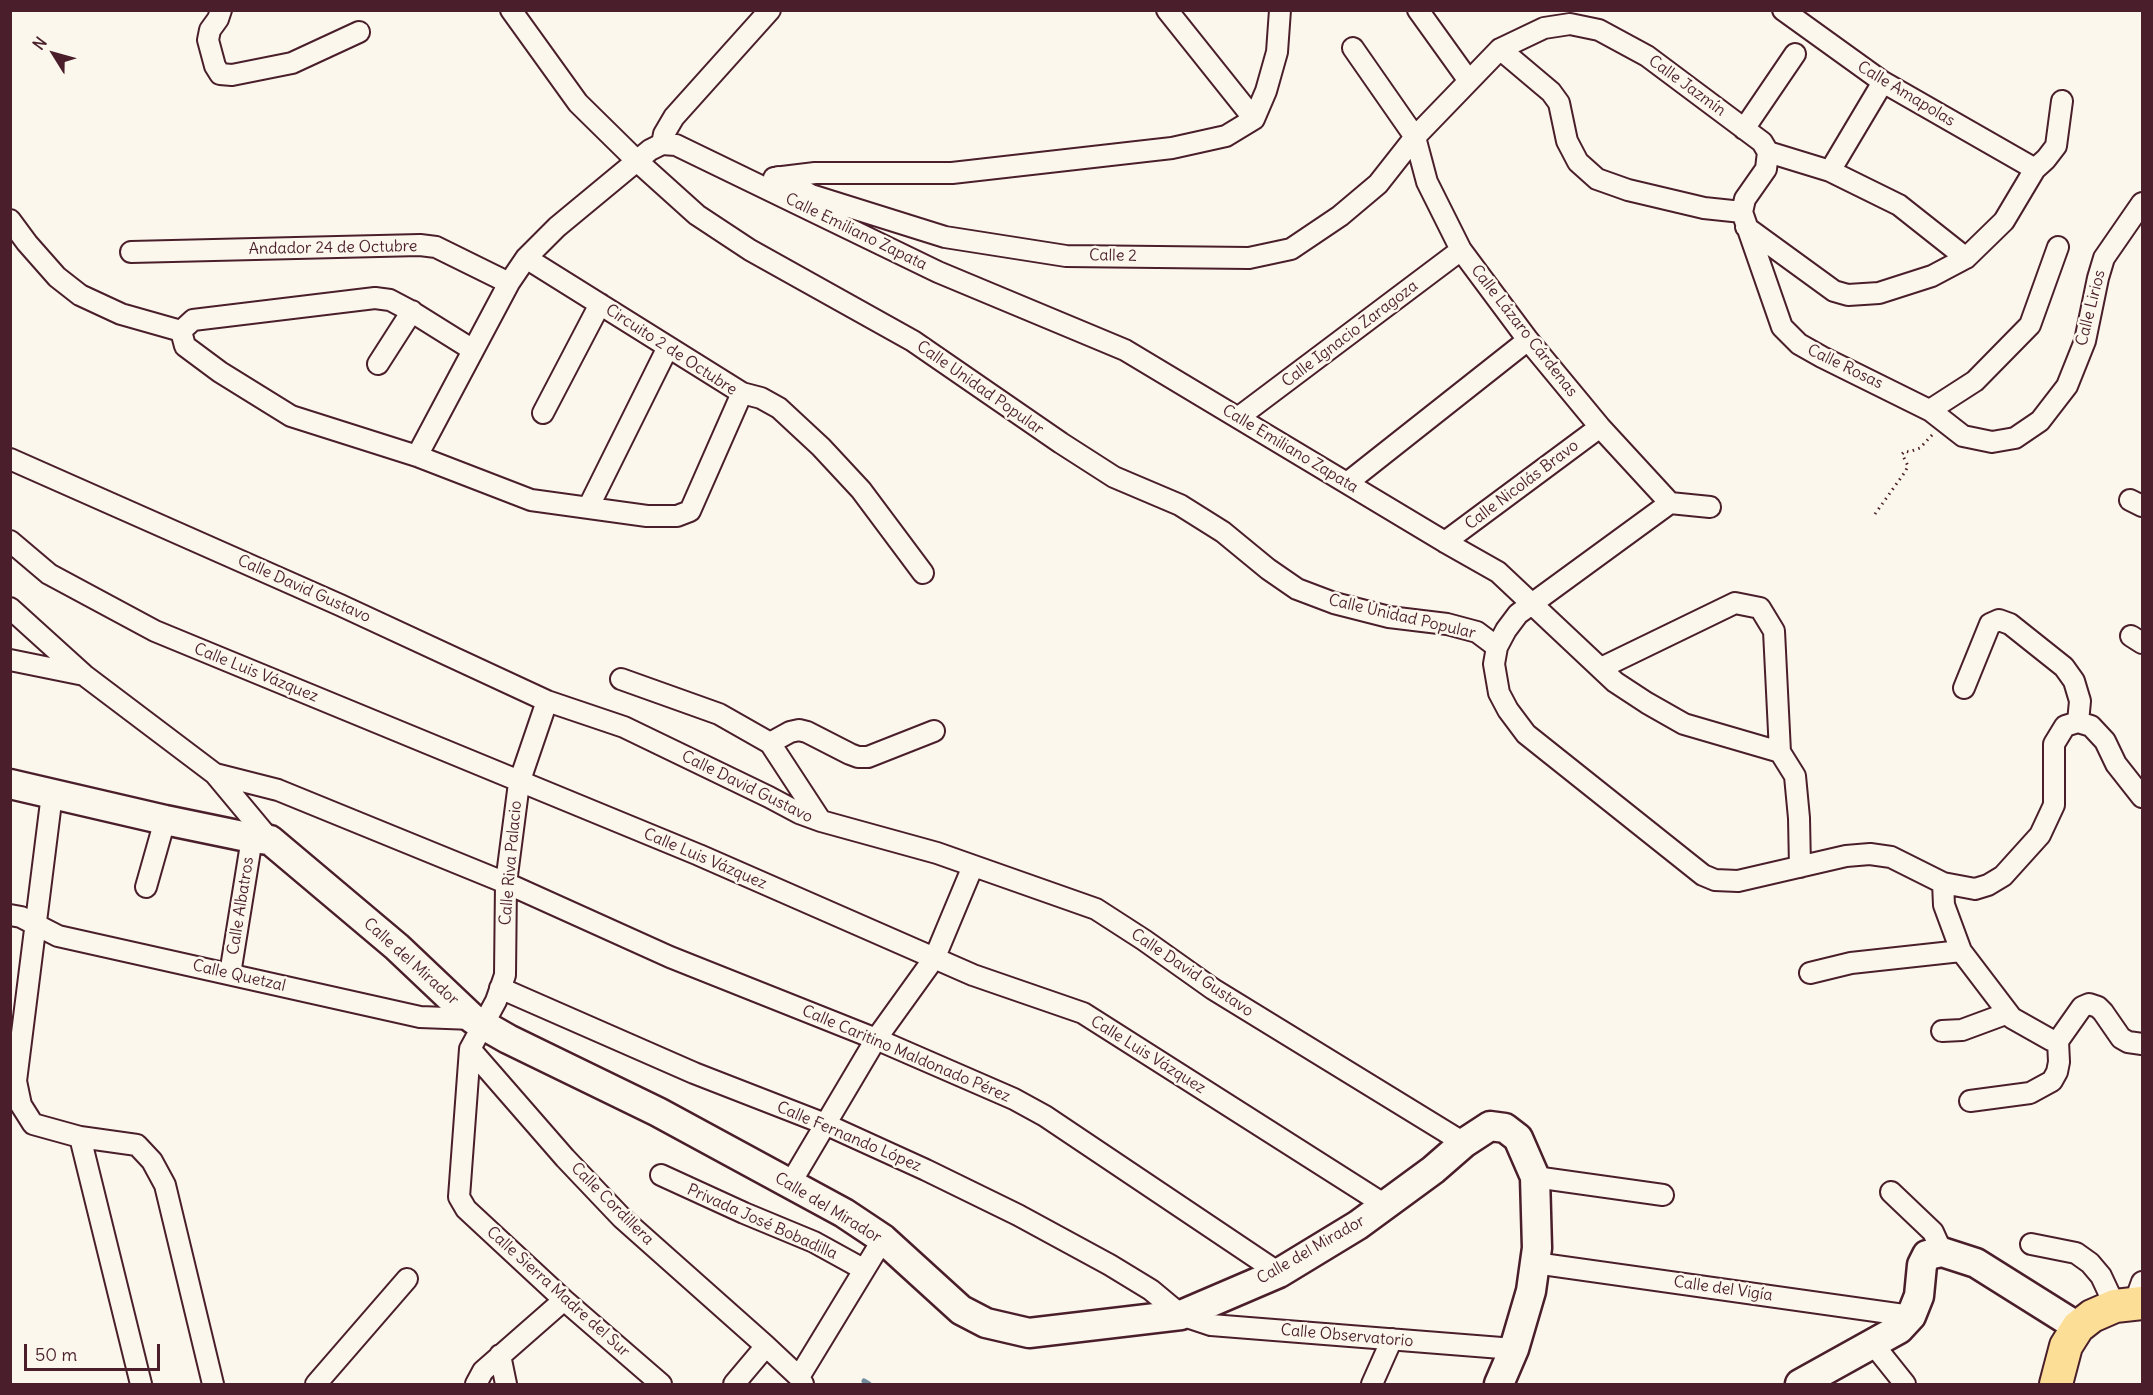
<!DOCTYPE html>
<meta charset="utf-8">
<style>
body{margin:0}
#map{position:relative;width:2153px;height:1395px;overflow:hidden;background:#fbf7ec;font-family:Delius,sans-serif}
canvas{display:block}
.frame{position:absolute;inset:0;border:12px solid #4a1f2b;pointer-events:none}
.north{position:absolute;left:24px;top:24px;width:60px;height:60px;-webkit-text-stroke:4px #fbf7ec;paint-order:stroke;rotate:307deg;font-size:16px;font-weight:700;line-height:24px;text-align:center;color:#4a1f2b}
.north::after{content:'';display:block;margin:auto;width:21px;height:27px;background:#4a1f2b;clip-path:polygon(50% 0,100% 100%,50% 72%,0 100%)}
.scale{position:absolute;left:24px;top:1344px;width:136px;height:27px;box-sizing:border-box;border:3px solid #4a1f2b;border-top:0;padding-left:8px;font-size:18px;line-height:21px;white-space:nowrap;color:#4a1f2b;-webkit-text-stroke:4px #fbf7ec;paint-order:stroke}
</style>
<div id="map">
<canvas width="2153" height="1395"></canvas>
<div class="frame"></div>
<div class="north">N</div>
<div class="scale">50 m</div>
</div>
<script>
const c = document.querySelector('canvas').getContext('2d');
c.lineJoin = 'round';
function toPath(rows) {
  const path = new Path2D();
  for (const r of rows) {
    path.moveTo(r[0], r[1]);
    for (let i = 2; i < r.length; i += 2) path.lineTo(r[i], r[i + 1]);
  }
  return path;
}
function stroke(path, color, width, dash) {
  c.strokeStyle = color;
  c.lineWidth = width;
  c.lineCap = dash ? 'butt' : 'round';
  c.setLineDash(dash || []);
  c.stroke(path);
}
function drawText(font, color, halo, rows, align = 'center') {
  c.font = font + ' Delius,sans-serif';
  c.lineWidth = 5;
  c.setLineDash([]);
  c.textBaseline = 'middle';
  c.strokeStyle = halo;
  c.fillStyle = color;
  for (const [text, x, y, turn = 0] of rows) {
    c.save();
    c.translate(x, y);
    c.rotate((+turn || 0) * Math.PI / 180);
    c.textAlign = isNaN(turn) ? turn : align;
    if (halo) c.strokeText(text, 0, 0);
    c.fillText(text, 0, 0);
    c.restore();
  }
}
stroke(toPath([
 [864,1381,869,1384]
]), '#728c9f', 5);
const street = toPath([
 [221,10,218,19,210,30,208,40,215,66,220,74,232,75,292,63,359,32],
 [511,10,578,103,637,161,697,215,750,250,913,341,1061,443,1114,477,1180,505,1223,532,1268,569,1297,589,1334,603,1389,617,1447,624,1477,632,1497,647],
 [1167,10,1254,119],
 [1418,10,1469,81],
 [1783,10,1883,82,2035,169],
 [1353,48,1415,137,1427,182,1461,250,1528,340,1600,427,1670,503],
 [1500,49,1551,92,1559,103,1567,141,1578,162,1597,179,1628,190,1704,208,1742,212],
 [1744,129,1795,54],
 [662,144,664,134,674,117,770,10],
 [1768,152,1766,169,1745,199,1742,212,1782,327,1799,344,1822,357,1931,411,1963,436,1992,442,2015,438,2040,421,2067,386,2085,341,2098,278,2104,258,2142,203],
 [1830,171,1883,82],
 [778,177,811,195,945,237,1066,256,1249,258,1291,249,1340,216,1378,184,1415,137,1500,49,1544,28,1570,24,1599,30,1647,56,1762,142,1768,152,1830,171,1899,205,1966,258],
 [774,178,815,173,952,173,1172,148,1226,136,1254,119,1266,91,1277,52,1280,10],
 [10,220,27,243,57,277,80,295,121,314,181,331],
 [1746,227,1834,291,1848,295,1879,293,1932,276,1966,258,2004,221,2035,169,2046,159,2056,146,2062,101],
 [131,252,420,245,436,247,509,283],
 [526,258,742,393,761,398,779,408,821,447,861,490,923,573],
 [181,331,185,346,220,372,291,416,417,456,531,500,647,516,677,516,690,511,742,393],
 [181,331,193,320,375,298,390,300,409,310,473,350],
 [378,364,412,311],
 [1930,410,1975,381,2030,325,2058,247],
 [543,413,600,304],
 [1239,417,1461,250],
 [417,456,509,283,526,258,557,227,650,150,662,144,676,145,938,272,1125,350,1445,542,1498,572,1615,682,1647,703,1684,724,1780,752],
 [10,459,340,605,547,701,624,727,769,797,799,813,821,821,937,853,1096,909,1144,940,1213,989,1464,1143],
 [1347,483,1528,340],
 [2130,500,2142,506],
 [1670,503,1518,614,1506,630,1497,647,1494,664,1499,693,1508,710,1526,734,1703,875,1715,880,1738,881,1846,856,1870,854,1891,857,1943,883,1975,889,1988,885,2003,876,2040,835,2054,805,2054,744,2065,726,2078,722,2091,726,2105,741,2116,764,2142,797],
 [1670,503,1710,507],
 [588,508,668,347],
 [10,541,49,574,155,631,699,855,973,975,1083,1013,1385,1205],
 [1445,542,1600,427],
 [10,608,84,675,215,774,278,790,506,883,670,957,876,1039,1014,1099,1045,1116,1279,1273],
 [2131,636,2142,643],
 [10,660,84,675],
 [1601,668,1735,603,1760,608,1774,631,1780,752],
 [621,679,719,714,770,743,821,821],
 [1964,688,1990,624,1999,620,2010,624,2064,667,2074,681,2080,701,2078,722],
 [547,701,519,783,506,883,505,975,496,1001,470,1049,459,1197,466,1209,564,1300,661,1384],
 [770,743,790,732,799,730,807,732,850,754,858,757,868,757,934,731],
 [1780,752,1795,776,1799,818,1800,867],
 [215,774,270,840],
 [52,794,16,1081,21,1105,33,1124,80,1137,137,1145,152,1161,165,1185,213,1384],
 [1943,883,1944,905,1961,951,2012,1018,2051,1040,2058,1041,2082,1007,2089,1004,2098,1007,2103,1012,2121,1038,2128,1042,2142,1044],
 [146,887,165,820],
 [10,915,21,917,58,936,420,1017,473,1019],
 [1810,973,1851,963,1961,951],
 [230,974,252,838],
 [500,988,694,1073,825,1124,926,1170,1018,1215,1110,1265,1151,1290,1181,1315,1211,1325,1514,1349],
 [1942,1031,1962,1030,2008,1013],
 [470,1049,565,1158,622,1218,766,1346,799,1377,803,1384],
 [1970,1101,2030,1093,2052,1081,2057,1072,2059,1062,2058,1041],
 [80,1137,141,1384],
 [661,1175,744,1213,814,1242,863,1269],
 [1535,1177,1663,1195],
 [790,1184,876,1039,935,957,973,866],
 [1891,1192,1933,1232,1942,1252],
 [2031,1244,2076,1253,2090,1263,2101,1276,2115,1306],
 [1535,1263,1911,1316],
 [2134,1304,2142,1282],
 [1873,1344,1905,1384],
 [500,1355,506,1384],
 [799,1377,883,1239],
 [316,1384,407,1279],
 [476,1384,483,1371,564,1300],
 [734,1384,766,1346],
 [1372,1384,1392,1339]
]);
const secondary = toPath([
 [10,784,165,820,252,838,270,840,397,947,473,1019,508,1039,658,1112,844,1213,883,1239,961,1310,986,1323,1029,1333,1181,1315,1279,1273,1358,1225,1433,1170,1464,1143,1490,1126,1505,1128,1518,1138,1535,1177,1537,1248,1531,1291,1514,1349,1499,1384],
 [1800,1384,1899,1329,1911,1316,1919,1296,1922,1265,1927,1255,1942,1252,1976,1263,2078,1327]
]);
const primary = toPath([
 [2056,1384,2066,1346,2078,1327,2092,1316,2115,1306,2142,1303]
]);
stroke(street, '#4a1f2b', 24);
stroke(secondary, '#4a1f2b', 33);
stroke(primary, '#4a1f2b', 36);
stroke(toPath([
 [1875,514,1905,472,1908,466,1902,454,1905,451,1909,452,1920,448,1933,434]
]), '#4a1f2b', 3, [1.5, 4.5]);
stroke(street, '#fbf7ec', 20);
stroke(secondary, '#fbf7ec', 28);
stroke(primary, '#fdde96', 32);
drawText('16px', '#4a1f2b', '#fbf7ec', [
 ["Calle Jazmín",1687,86,36],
 ["Calle Amapolas",1906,94,31],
 ["Calle Emiliano Zapata",856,232,26],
 ["Andador 24 de Octubre",333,248,-1],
 ["Calle 2",1113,256,1],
 ["Calle Lirios",2091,308,-76],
 ["Calle Lázaro Cárdenas",1524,331,52],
 ["Calle Ignacio Zaragoza",1350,334,-37],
 ["Circuito 2 de Octubre",671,350,33],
 ["Calle Rosas",1845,367,26],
 ["Calle Unidad Popular",980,388,35],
 ["Calle Emiliano Zapata",1290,449,31],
 ["Calle Nicolás Bravo",1522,485,-37],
 ["Calle David Gustavo",304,589,24],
 ["Calle Unidad Popular",1402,617,13],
 ["Calle Luis Vázquez",256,673,22],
 ["Calle David Gustavo",747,787,26],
 ["Calle Luis Vázquez",705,859,23],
 ["Calle Riva Palacio",511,863,-85],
 ["Calle Albatros",241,906,-81],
 ["Calle del Mirador",411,962,42],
 ["Calle David Gustavo",1192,973,34],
 ["Calle Quetzal",239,976,13],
 ["Calle Caritino Maldonado Pérez",906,1054,23],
 ["Calle Luis Vázquez",1148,1055,32],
 ["Calle Fernando López",849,1137,23],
 ["Calle Cordillera",612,1204,45],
 ["Calle del Mirador",828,1208,31],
 ["Privada José Bobadilla",762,1222,24],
 ["Calle del Mirador",1311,1250,-30],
 ["Calle del Vigía",1723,1289,8],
 ["Calle Sierra Madre del Sur",558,1292,42],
 ["Calle Observatorio",1347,1336,5]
]);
</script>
